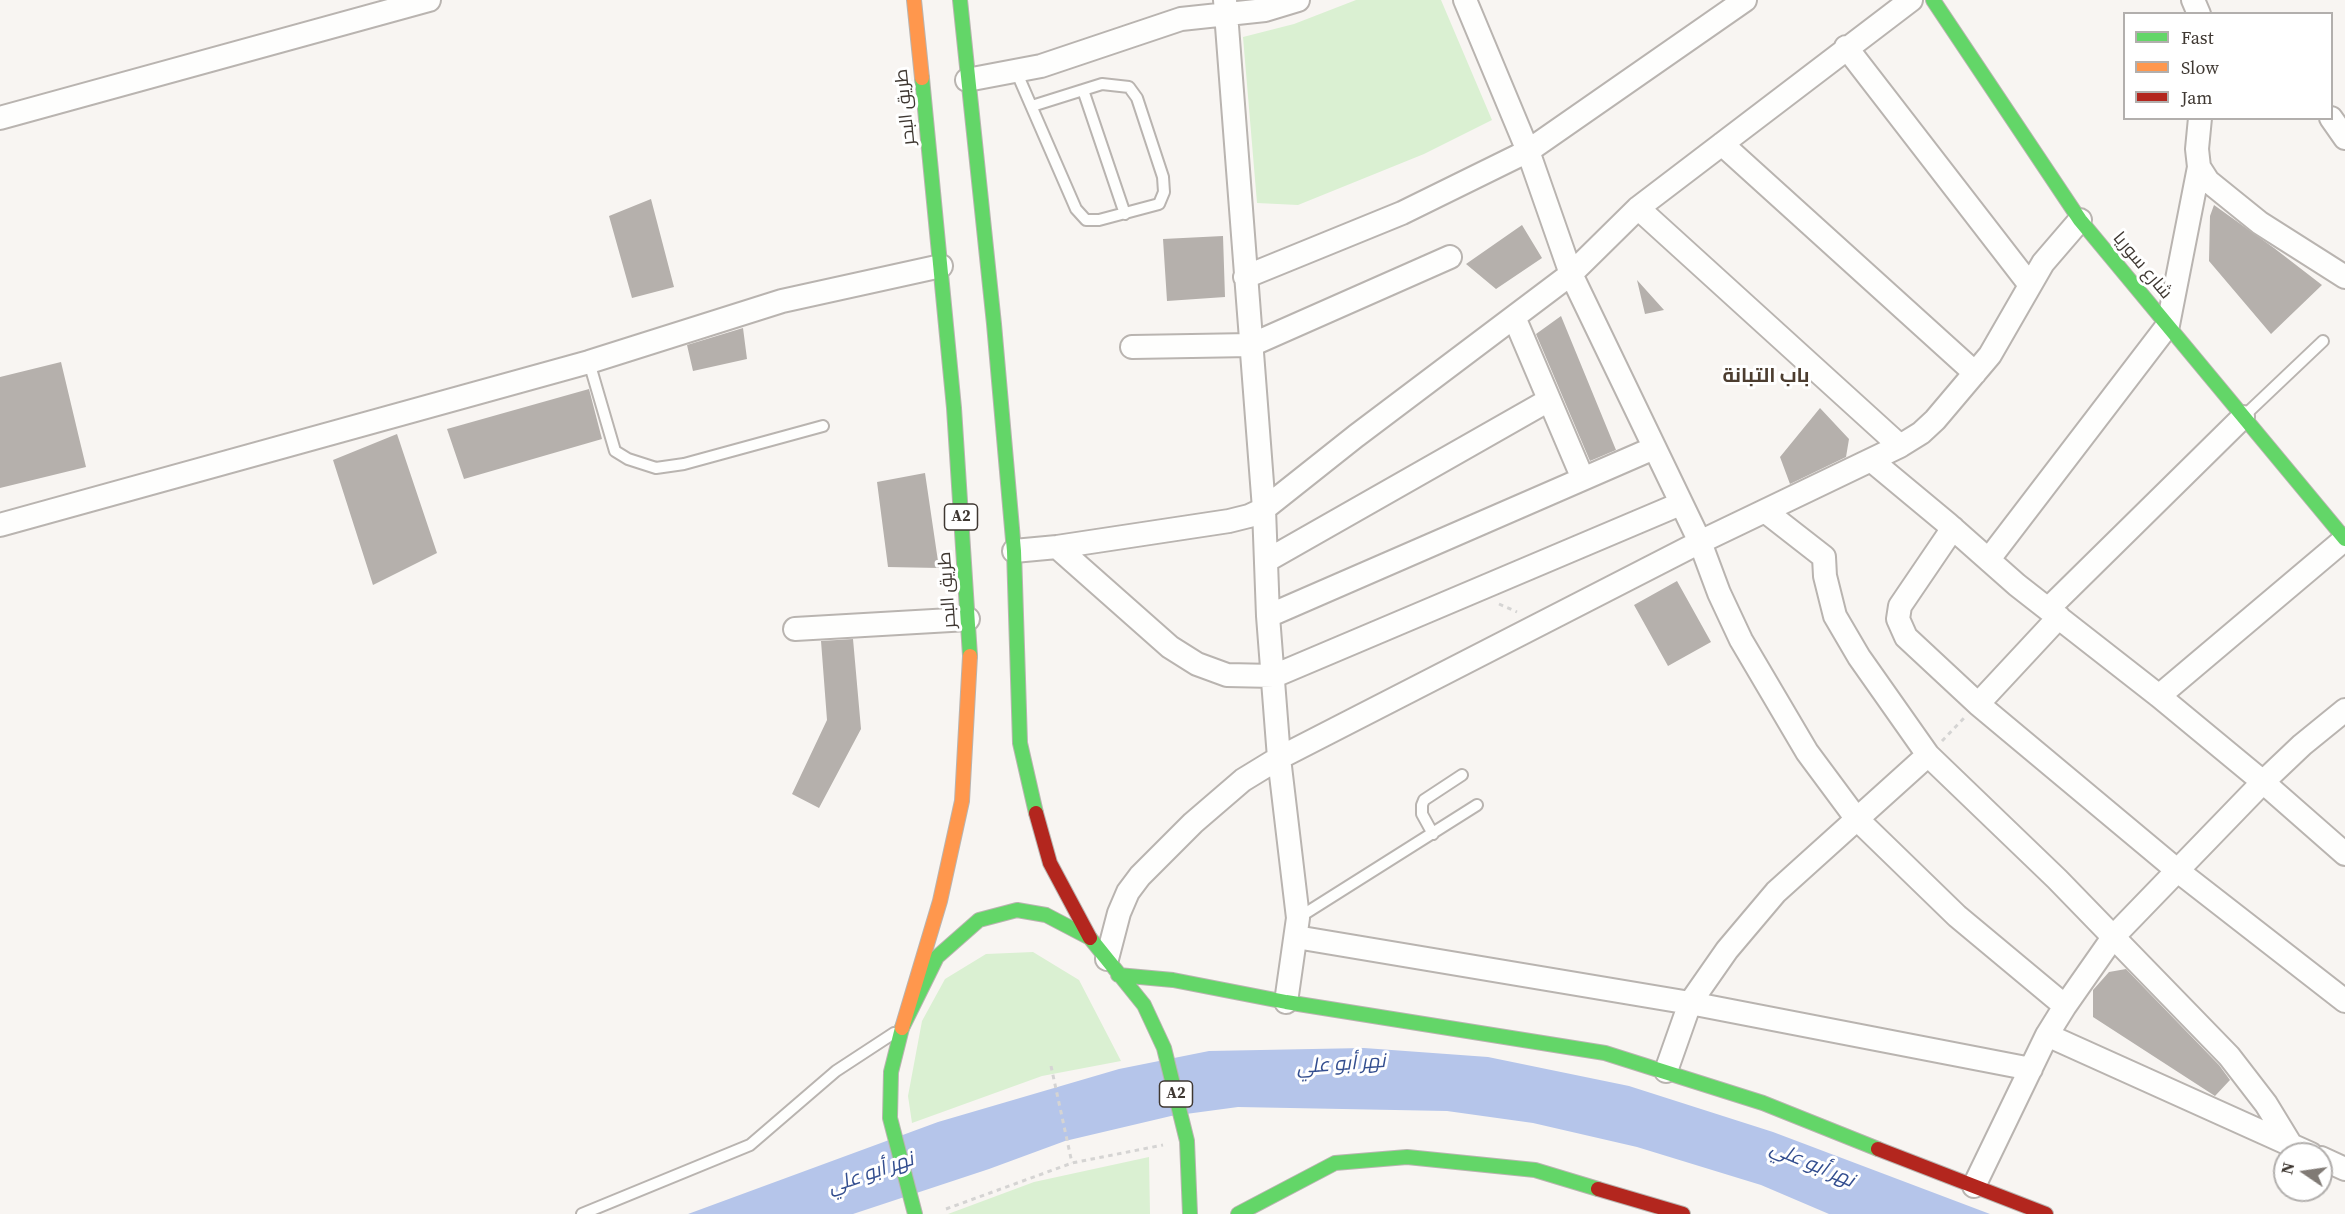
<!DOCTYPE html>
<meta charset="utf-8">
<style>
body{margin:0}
#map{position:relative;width:2345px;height:1214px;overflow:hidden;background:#f8f5f2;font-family:"Source Serif 4",serif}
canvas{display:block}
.legend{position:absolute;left:2123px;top:12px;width:210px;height:108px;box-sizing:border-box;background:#fff;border:2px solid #b2afad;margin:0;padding:8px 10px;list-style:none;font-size:18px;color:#3f3832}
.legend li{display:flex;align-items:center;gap:12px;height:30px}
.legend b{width:30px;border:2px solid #b2afad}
.north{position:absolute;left:2273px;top:1142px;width:60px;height:60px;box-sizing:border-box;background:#fff;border:2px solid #b2afad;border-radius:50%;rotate:283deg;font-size:16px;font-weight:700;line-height:24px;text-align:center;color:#3f3832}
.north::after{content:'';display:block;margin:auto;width:21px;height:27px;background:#807a75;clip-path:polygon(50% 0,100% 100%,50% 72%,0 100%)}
</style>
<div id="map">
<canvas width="2345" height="1214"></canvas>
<ul class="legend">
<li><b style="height:8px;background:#63d668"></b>Fast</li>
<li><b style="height:8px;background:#ff974d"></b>Slow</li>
<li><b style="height:8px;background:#b3261e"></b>Jam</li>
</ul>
<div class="north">N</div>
</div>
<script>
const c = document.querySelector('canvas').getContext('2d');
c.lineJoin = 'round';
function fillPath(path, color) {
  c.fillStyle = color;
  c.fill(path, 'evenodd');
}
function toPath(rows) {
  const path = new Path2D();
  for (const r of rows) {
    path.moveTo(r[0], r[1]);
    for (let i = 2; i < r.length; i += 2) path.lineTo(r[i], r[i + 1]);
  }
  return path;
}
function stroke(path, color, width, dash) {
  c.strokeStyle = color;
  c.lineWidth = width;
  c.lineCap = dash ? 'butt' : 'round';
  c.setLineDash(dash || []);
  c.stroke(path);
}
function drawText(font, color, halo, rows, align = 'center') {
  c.font = font + ' "Source Serif 4",Cairo,serif';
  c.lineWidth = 6;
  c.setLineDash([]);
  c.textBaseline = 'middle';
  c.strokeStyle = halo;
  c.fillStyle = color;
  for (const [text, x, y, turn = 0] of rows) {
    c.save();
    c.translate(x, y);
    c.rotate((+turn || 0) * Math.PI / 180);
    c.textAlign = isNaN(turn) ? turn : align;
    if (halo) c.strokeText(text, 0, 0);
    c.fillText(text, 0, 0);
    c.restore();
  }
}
fillPath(toPath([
 [1356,0,1441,0,1492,120,1424,154,1298,205,1257,203,1243,37,1294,24],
 [1033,952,1079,980,1121,1061,1042,1076,912,1123,908,1096,922,1021,945,979,986,954],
 [1149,1157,1150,1214,948,1214,1034,1182]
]), '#daf0d2');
fillPath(toPath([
 [1364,1048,1488,1057,1629,1086,1773,1132,1990,1214,1829,1214,1761,1185,1637,1147,1533,1123,1447,1111,1238,1107,1171,1116,1065,1141,989,1169,853,1214,688,1214,938,1122,1119,1069,1209,1051]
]), '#b5c5ea');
fillPath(toPath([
 [651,199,674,287,632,298,609,216],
 [2214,205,2274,248,2322,285,2271,334,2209,261,2210,216],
 [1522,225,1542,258,1496,289,1466,264],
 [1223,236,1225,297,1167,301,1163,239],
 [1637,280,1664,310,1645,314],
 [1561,316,1616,450,1590,461,1536,334],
 [743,328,747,359,693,371,687,345],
 [61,362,86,467,0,488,0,377],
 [589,389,602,439,464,479,447,429],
 [1820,408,1849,439,1846,457,1790,484,1780,457],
 [397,434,437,553,373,585,333,460],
 [925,473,939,568,888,567,877,482],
 [1677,581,1711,642,1668,666,1634,605],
 [853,639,861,729,819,808,792,794,827,720,821,641],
 [2126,969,2219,1065,2230,1080,2215,1096,2093,1017,2093,990,2109,972]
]), '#b5b0ac');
const lane = toPath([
 [1016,71,1076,209,1086,220,1099,220,1159,204,1164,192,1163,177,1137,98,1129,87,1102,84,1032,106],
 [1083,90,1125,214],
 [589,362,615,451,628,459,656,468,684,464,823,426],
 [2245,415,2323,341],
 [1433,834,1422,814,1422,805,1424,800,1462,775],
 [1298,918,1477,805],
 [582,1214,750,1145,836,1071,894,1033]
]);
const street = toPath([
 [1225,0,1264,509,1268,616,1279,758,1298,918,1286,1002],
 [1465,0,1528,151,1571,274,1700,542,1719,593,1741,640,1807,752,1856,818,1957,916,2065,1006],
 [2193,0,2199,14],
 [1846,47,2030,285],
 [967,80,1041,66,1181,19,1265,10,1298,0],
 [0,118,429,0],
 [2200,118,2197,149,2199,167,2208,181,2260,223,2345,277],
 [2331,118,2345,138],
 [1722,144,1975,373],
 [1638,208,1900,446],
 [1245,277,1402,213,1528,151,1745,0],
 [1514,317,1583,479],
 [1132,347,1251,345,1450,257],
 [1871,460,1948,524,2017,585,2159,696,2263,782,2345,854],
 [1765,511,1824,557,1825,576,1835,616,1859,657,1928,755,2057,879,2229,1056,2266,1104,2291,1145],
 [0,525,589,362,782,301,941,266],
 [1953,528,1900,606,1898,619,1906,637,1978,704,2178,871,2345,1001],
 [1057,547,1170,647,1197,664,1227,675,1274,676,1680,504],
 [1014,551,1057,547,1229,521,1249,516,1264,509,1356,436,1571,274,1638,208,1911,0],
 [1989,559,2168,325,2199,167],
 [1266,561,1549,400],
 [2048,609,2243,417],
 [1268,616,1654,448],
 [795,629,968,619],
 [2159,696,2345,539],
 [1978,704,2059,617],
 [1296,937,1690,1003,2031,1069],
 [1107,959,1119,913,1128,892,1140,876,1193,823,1243,780,1279,758,1700,542,1900,446,1921,433,1935,420,1990,355,2043,263,2080,220],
 [2047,1035,2311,1154],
 [1666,1071,1690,1003,1727,950,1776,892,1928,755],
 [2321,1158,2345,1169],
 [1974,1186,2047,1035,2065,1006,2114,936,2263,782,2302,745,2345,710]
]);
const fast = toPath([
 [960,0,994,324,1014,551,1020,743,1036,813],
 [1933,0,2080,220,2345,539],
 [922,78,954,408,970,656],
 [1118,975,1173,980,1286,1002,1605,1053,1763,1103,1878,1149],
 [915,1214,890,1118,891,1072,902,1028,937,957,979,920,1017,910,1046,915,1090,938,1144,1005,1164,1048,1187,1141,1190,1214],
 [1238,1214,1335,1163,1407,1157,1535,1170,1598,1189]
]);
const slow = toPath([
 [914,0,922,78],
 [902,1028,940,901,962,801,970,656]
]);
const jam = toPath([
 [1036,813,1050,863,1090,938],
 [1878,1149,2046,1214],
 [1598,1189,1683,1214]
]);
stroke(lane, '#b9b4b0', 14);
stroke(street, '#b9b4b0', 26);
stroke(fast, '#b9b4b0', 16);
stroke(slow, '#b9b4b0', 16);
stroke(jam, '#b9b4b0', 16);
stroke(toPath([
 [1499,604,1517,612],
 [1942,741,1964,718],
 [1051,1066,1072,1163],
 [946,1209,1072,1163,1163,1145]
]), '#d5d4d3', 3, [4.5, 4.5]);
stroke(lane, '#fefefd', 10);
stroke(street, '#fefefd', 22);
stroke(fast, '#63d668', 14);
stroke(slow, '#ff974d', 14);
stroke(jam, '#b3261e', 14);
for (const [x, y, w] of [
 [961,517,33],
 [1176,1094,33]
]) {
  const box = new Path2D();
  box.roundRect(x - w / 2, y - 13, w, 26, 4.5);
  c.fillStyle = '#fff';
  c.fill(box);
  stroke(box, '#3f3832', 1.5);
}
drawText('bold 16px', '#3f3832', null, [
 ["A2",961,517],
 ["A2",1176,1094]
]);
drawText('18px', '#3f3832', '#fff', [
 ["طريق البحر",906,107,-96],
 ["شارع سوريا",2142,266,50],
 ["طريق البحر",948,590,-94]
]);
drawText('bold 20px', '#4c3d30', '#fff', [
 ["باب التبانة",1766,377]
]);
drawText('italic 20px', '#334e8f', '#fff', [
 ["نهر أبو علي",1341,1065,-4],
 ["نهر أبو علي",1812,1165,23],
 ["نهر أبو علي",871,1174,-19]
]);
</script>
